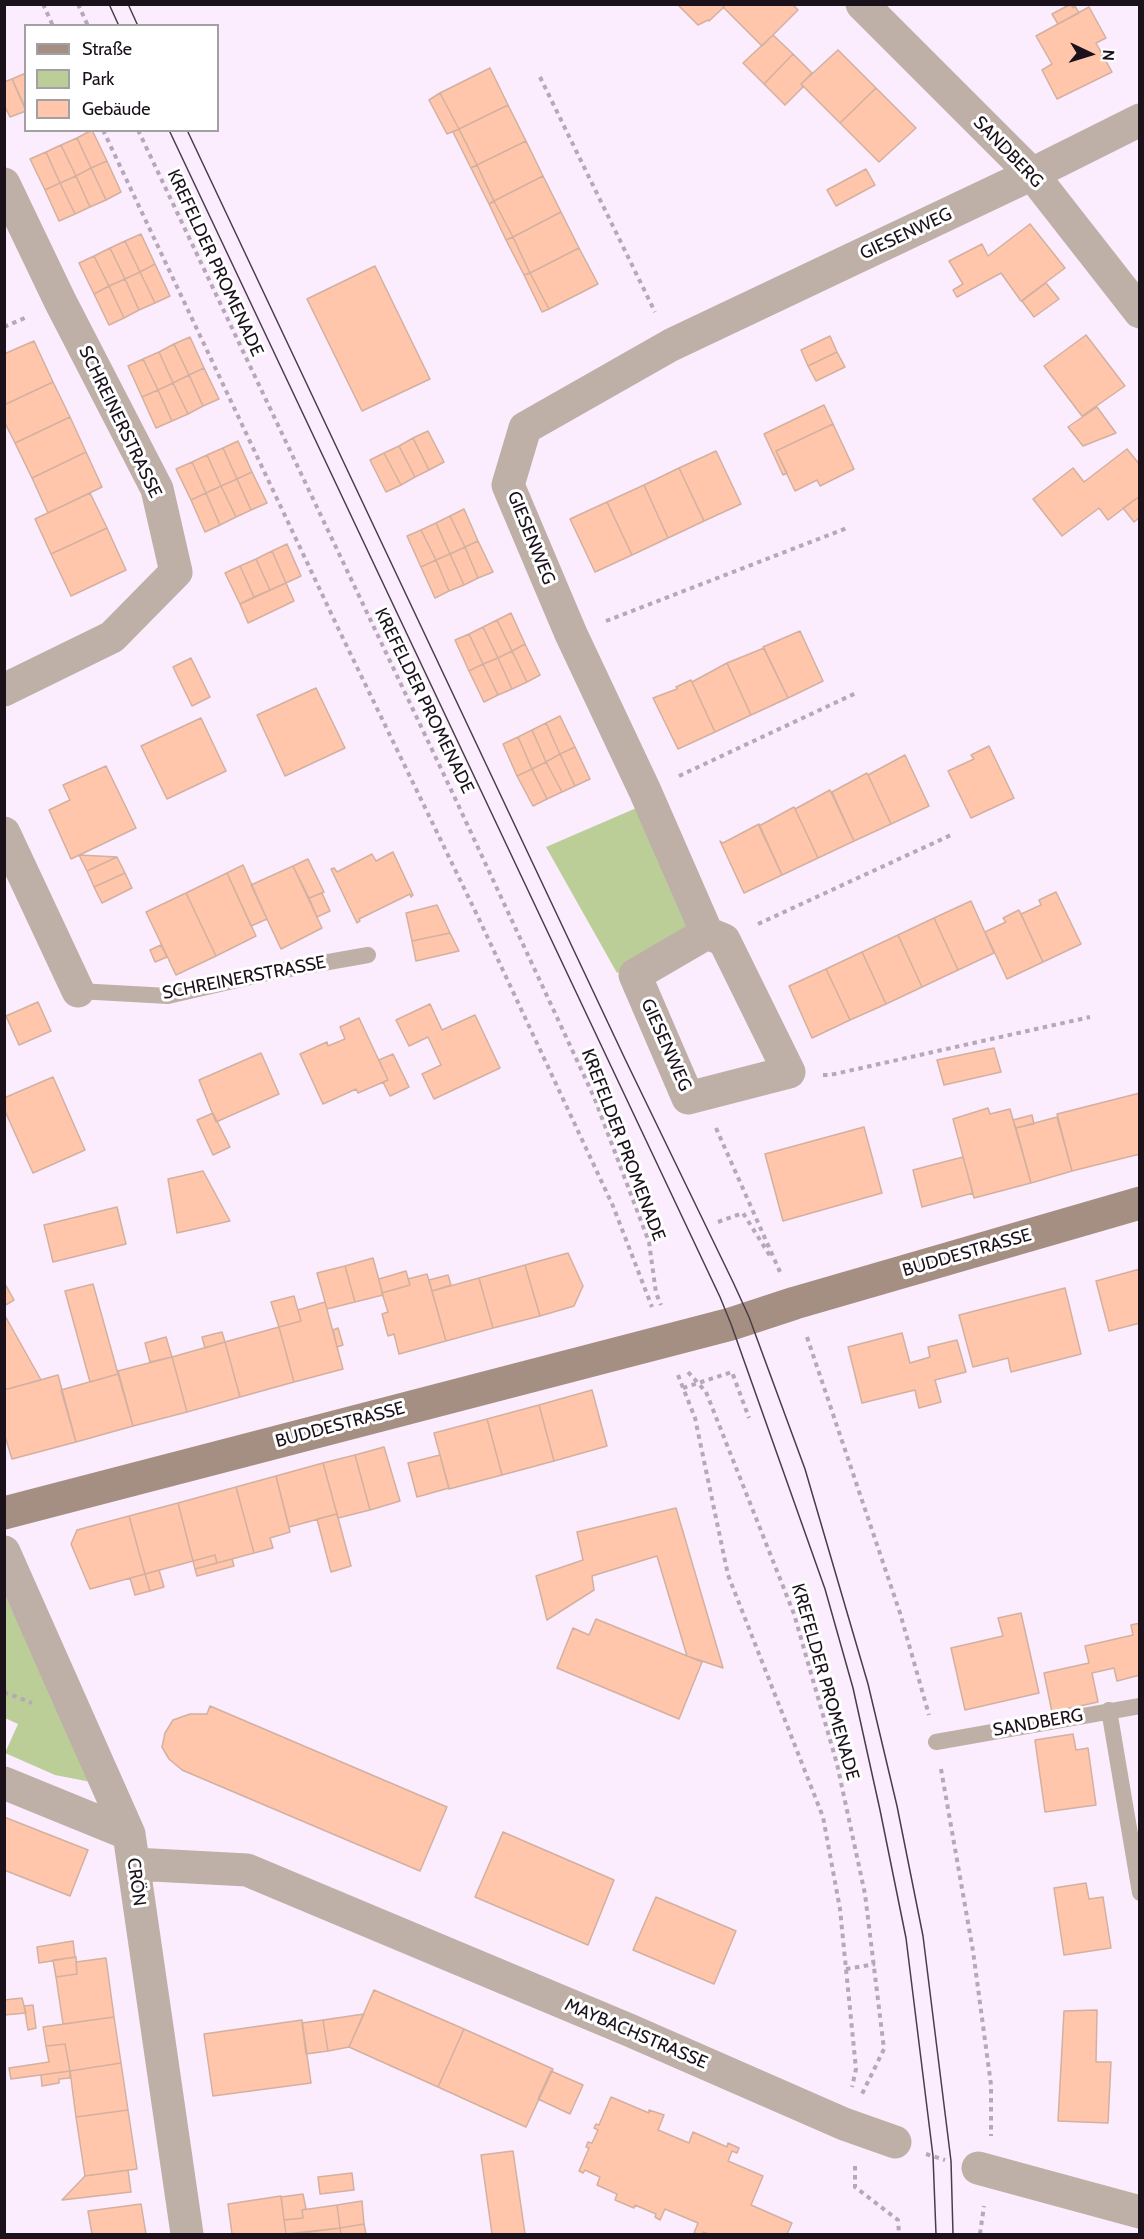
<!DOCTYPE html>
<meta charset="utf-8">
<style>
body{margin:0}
#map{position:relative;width:1144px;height:2239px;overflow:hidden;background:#fbecfe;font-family:Cabin,sans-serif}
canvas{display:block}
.frame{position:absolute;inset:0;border:6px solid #1a111b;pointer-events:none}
.legend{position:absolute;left:24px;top:24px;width:195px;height:108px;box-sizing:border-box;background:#fff;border:2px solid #a3a0a4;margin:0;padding:8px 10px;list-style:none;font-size:18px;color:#1a111b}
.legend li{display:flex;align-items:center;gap:12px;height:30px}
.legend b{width:30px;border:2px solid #a3a0a4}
.north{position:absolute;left:1060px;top:24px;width:60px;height:60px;-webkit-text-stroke:4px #fff;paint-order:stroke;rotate:94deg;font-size:16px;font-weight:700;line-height:24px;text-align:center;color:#1a111b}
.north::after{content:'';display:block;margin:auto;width:21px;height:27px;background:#1a111b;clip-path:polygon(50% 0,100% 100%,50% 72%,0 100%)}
</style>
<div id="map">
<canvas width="1144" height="2239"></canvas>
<div class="frame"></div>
<ul class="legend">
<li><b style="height:8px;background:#a58e82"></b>Straße</li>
<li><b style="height:16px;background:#bbce98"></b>Park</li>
<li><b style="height:16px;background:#ffc6ab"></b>Gebäude</li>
</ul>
<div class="north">N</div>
</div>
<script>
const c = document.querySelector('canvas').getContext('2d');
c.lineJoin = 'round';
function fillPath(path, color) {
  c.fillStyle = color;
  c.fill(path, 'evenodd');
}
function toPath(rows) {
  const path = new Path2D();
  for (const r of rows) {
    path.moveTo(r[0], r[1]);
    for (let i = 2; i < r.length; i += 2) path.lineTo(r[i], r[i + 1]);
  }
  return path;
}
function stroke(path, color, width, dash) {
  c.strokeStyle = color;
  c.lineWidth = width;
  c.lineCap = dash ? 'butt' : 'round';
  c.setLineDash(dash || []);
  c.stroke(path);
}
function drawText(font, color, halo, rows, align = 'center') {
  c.font = font + ' Cabin,sans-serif';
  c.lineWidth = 6;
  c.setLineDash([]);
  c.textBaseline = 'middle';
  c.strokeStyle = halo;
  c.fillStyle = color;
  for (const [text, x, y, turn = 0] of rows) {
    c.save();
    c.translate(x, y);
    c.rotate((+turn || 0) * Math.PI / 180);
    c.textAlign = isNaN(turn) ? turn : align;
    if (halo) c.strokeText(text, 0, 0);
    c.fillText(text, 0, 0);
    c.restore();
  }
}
fillPath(toPath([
 [641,806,696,927,617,973,546,847],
 [4,1593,91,1782,55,1775,5,1753,18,1724,5,1718]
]), '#bbce98');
const building = toPath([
 [680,4,721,4,724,7,709,21,708,20,698,25,679,6,680,4],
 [725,4,792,4,798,10,762,46,723,7,725,4],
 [1071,4,1073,8,1075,6,1079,13,1058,24,1052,14,1071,4],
 [1089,7,1106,38,1096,43,1112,72,1057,99,1042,70,1052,64,1036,36,1089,7],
 [773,35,793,54,764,84,743,63,773,35],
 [838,50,876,88,840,123,801,84,838,50],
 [793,54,812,73,801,84,803,87,785,105,764,84,793,54],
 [490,68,508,105,459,129,440,93,490,68],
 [26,73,26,109,12,79,26,73],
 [12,79,26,111,10,117,4,105,4,82,12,79],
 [876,88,916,128,879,162,840,123,876,88],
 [440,93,459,129,447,134,429,100,440,93],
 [508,105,526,141,477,165,459,129,508,105],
 [459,129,477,165,471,168,453,132,459,129],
 [92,130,107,161,91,168,77,138,92,130],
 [77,138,91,168,76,176,61,145,77,138],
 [526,141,543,176,494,201,477,165,526,141],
 [61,145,76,176,60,183,46,152,61,145],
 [46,152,60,183,45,190,30,159,46,152],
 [107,161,121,192,106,200,91,168,107,161],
 [477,165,494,201,489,204,471,168,477,165],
 [91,168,106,200,90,207,76,176,91,168],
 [866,169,875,185,836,206,827,190,866,169],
 [76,176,90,207,75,214,60,183,76,176],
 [543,176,561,212,513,237,494,201,543,176],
 [60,183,75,214,59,221,45,190,60,183],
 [494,201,513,237,506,240,489,204,494,201],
 [561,212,579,248,530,273,513,237,561,212],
 [1030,224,1065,268,1021,301,1001,273,957,297,953,290,963,284,949,261,982,244,988,256,1030,224],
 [141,234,155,264,140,272,125,241,141,234],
 [513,237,530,273,524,275,506,240,513,237],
 [125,241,140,272,125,279,110,248,125,241],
 [110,248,125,279,109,286,94,256,110,248],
 [579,248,598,284,549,309,530,273,579,248],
 [94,256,109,286,94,294,79,263,94,256],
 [155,264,170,296,155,303,140,272,155,264],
 [375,266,430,379,362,411,307,299,375,266],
 [140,272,155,303,139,310,125,279,140,272],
 [530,273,549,309,542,312,524,275,530,273],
 [125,279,139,310,124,318,109,286,125,279],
 [1046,283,1059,299,1034,317,1022,301,1046,283],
 [109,286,124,318,109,325,94,294,109,286],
 [1086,335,1125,386,1082,416,1044,366,1086,335],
 [830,336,837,352,808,366,801,350,830,336],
 [190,337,204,368,189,375,174,344,190,337],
 [34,341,53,382,4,405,4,354,34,341],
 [174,344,189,375,173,383,159,352,174,344],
 [159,352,173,383,158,390,143,359,159,352],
 [837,352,845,367,816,381,808,366,837,352],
 [143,359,158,390,142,397,128,366,143,359],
 [204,368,219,399,203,406,189,375,204,368],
 [189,375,203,406,188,414,173,383,189,375],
 [53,382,70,417,15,443,4,421,4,405,53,382],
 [173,383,188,414,172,421,158,390,173,383],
 [158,390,172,421,156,428,142,397,158,390],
 [824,405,833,424,776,451,787,473,783,475,764,434,824,405],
 [1097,407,1116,433,1083,446,1068,427,1097,407],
 [70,417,86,452,32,478,15,443,70,417],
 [833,424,854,469,820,486,817,480,795,491,776,451,833,424],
 [428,431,444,462,429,470,413,438,428,431],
 [413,438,429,470,415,477,399,446,413,438],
 [238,441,252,472,237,479,223,448,238,441],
 [399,446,415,477,401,485,384,453,399,446],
 [223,448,237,479,221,486,207,455,223,448],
 [1127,449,1140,465,1140,496,1108,520,1099,508,1062,536,1033,499,1073,468,1084,482,1127,449],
 [716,451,741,504,704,521,679,468,716,451],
 [86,452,102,487,48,513,32,478,86,452],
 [384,453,401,485,386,492,370,460,384,453],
 [207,455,221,486,206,493,192,462,207,455],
 [192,462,206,493,191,500,176,469,192,462],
 [679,468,704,521,668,538,644,485,679,468],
 [252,472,267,503,251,510,237,479,252,472],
 [237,479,251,510,236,517,221,486,237,479],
 [644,485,668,538,632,555,607,502,644,485],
 [221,486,236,517,220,525,206,493,221,486],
 [90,493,107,528,51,554,35,519,90,493],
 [206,493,220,525,205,532,191,500,206,493],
 [1140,496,1140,517,1134,522,1123,508,1140,496],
 [607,502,632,555,595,572,570,519,607,502],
 [464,509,478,541,465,547,450,516,464,509],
 [450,516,465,547,450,554,436,523,450,516],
 [436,523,450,554,436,560,421,530,436,523],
 [107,528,126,570,71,596,51,554,107,528],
 [421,530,436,560,421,567,407,536,421,530],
 [478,541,493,572,478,578,465,547,478,541],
 [287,544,301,576,286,583,272,551,287,544],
 [465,547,478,578,464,585,450,554,465,547],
 [272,551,286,583,270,590,256,559,272,551],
 [450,554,464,585,449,591,436,560,450,554],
 [256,559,270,590,254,597,240,566,256,559],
 [436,560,449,591,435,598,421,567,436,560],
 [240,566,254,597,240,604,225,573,240,566],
 [286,583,294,601,248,623,240,604,286,583],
 [511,613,525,644,512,651,497,620,511,613],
 [497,620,512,651,498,658,483,627,497,620],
 [483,627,498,658,483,664,469,634,483,627],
 [800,631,823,681,788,698,763,647,800,631],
 [469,634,483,664,469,671,455,640,469,634],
 [525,644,540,675,527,682,512,651,525,644],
 [764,648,788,698,751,715,727,663,764,648],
 [512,651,527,682,512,689,498,658,512,651],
 [191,658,210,697,192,706,173,667,191,658],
 [498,658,512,689,498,695,483,664,498,658],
 [727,663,751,715,715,732,692,682,727,663],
 [483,664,498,695,484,702,469,671,483,664],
 [691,680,715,732,678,749,653,698,677,689,676,687,691,680],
 [316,688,345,748,285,776,257,715,316,688],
 [560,716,575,747,560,754,546,723,560,716],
 [201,718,226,771,167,799,141,746,201,718],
 [546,723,560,754,546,762,532,730,546,723],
 [532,730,546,762,532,769,518,737,532,730],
 [518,737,532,769,517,776,503,744,518,737],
 [989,746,1014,798,971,818,948,771,974,759,971,755,989,746],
 [575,747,590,779,575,786,560,754,575,747],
 [560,754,575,786,562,792,546,762,560,754],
 [905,755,929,806,891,824,868,775,905,755],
 [546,762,562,792,547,799,532,769,546,762],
 [106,766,136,828,71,859,49,810,70,800,63,785,106,766],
 [532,769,547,799,533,806,517,776,532,769],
 [867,773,891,824,854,841,832,792,867,773],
 [830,790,854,841,818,858,795,809,830,790],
 [794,807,818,858,782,875,759,826,794,807],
 [759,824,782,875,744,893,720,841,723,843,759,824],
 [393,852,413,895,411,897,410,894,359,919,360,921,357,923,331,869,334,868,337,872,372,854,376,861,393,852],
 [79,855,117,857,87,871,79,855],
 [117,857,125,873,94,887,87,871,117,857],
 [308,859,324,892,309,898,293,866,308,859],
 [243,865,267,919,251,926,227,873,243,865],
 [293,866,322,928,281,949,251,885,293,866],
 [125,873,132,888,102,903,94,887,125,873],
 [227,873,256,936,216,956,186,893,227,873],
 [1056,892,1081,944,1043,962,1021,914,1041,905,1039,900,1056,892],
 [186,893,216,956,176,975,146,912,186,893],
 [322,893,330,911,317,917,309,898,322,893],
 [971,901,994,953,958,970,934,918,971,901],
 [437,905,450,933,412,941,406,913,437,905],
 [1019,910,1043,962,1007,979,985,932,1006,922,1003,918,1019,910],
 [934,918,958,970,922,987,898,935,934,918],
 [450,933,459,951,416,961,412,941,450,933],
 [898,935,922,987,886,1004,862,952,898,935],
 [161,945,167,957,155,962,150,950,161,945],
 [862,952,886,1004,850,1020,826,969,862,952],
 [826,969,850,1020,812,1038,789,986,826,969],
 [38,1002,51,1031,19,1045,6,1016,38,1002],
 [430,1004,442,1030,475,1015,500,1068,434,1099,422,1074,441,1065,428,1037,409,1046,396,1020,430,1004],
 [359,1018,388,1080,358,1093,356,1089,323,1104,300,1054,327,1042,328,1046,345,1039,340,1027,359,1018],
 [994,1048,1001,1072,944,1085,937,1060,994,1048],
 [261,1053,279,1094,216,1122,199,1080,261,1053],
 [393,1054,409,1087,390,1096,383,1082,388,1080,379,1060,393,1054],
 [53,1077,85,1150,33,1173,4,1109,4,1098,53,1077],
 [1140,1093,1140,1154,1072,1171,1057,1114,1140,1093],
 [988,1108,990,1114,1010,1109,1031,1183,974,1198,953,1119,988,1108],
 [213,1113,230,1147,213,1155,197,1120,213,1113],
 [1032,1115,1034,1124,1016,1128,1013,1120,1032,1115],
 [1057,1117,1072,1171,1031,1183,1016,1128,1057,1117],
 [864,1127,882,1193,783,1221,765,1154,864,1127],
 [963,1157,973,1193,922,1207,913,1170,963,1157],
 [203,1171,230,1221,177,1233,168,1179,203,1171],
 [117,1207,126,1244,53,1262,44,1225,117,1207],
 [568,1253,583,1286,574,1306,540,1316,525,1265,568,1253],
 [373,1258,383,1295,355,1302,345,1266,373,1258],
 [525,1265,540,1316,493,1328,479,1278,525,1265],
 [345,1266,355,1302,327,1309,317,1273,345,1266],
 [1140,1269,1140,1323,1109,1331,1096,1281,1140,1269],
 [406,1271,410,1285,382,1293,379,1279,406,1271],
 [427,1274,446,1341,399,1354,394,1334,388,1336,382,1314,388,1312,382,1293,410,1285,408,1279,427,1274],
 [448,1275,451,1285,432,1291,429,1280,448,1275],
 [479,1278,493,1328,446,1341,432,1291,479,1278],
 [4,1282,14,1300,4,1306,4,1282],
 [93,1284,118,1374,90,1382,65,1291,93,1284],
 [1065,1288,1081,1354,1011,1372,1008,1358,973,1367,959,1315,1065,1288],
 [294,1296,301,1321,279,1327,271,1302,294,1296],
 [325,1302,343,1369,294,1382,279,1327,301,1321,298,1310,325,1302],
 [4,1314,41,1380,4,1390,4,1314],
 [279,1327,294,1382,240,1397,225,1342,279,1327],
 [338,1328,343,1345,337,1347,333,1330,338,1328],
 [222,1332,225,1342,205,1348,202,1337,222,1332],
 [902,1333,910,1363,930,1357,928,1347,957,1340,966,1372,935,1380,941,1402,919,1408,915,1390,862,1403,848,1347,902,1333],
 [166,1337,172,1357,150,1362,145,1343,166,1337],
 [225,1342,240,1397,187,1412,172,1357,225,1342],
 [172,1357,187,1412,133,1426,118,1371,172,1357],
 [118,1374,133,1426,76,1442,61,1390,118,1374],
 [58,1375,76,1442,12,1459,4,1433,4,1390,58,1375],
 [592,1390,607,1446,554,1461,539,1405,592,1390],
 [539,1405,554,1461,502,1475,487,1419,539,1405],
 [487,1419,502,1475,449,1489,434,1433,487,1419],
 [384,1447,400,1501,370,1510,355,1455,384,1447],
 [355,1455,370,1510,338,1518,323,1463,355,1455],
 [440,1455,449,1488,417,1497,408,1463,440,1455],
 [323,1463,337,1514,289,1527,276,1476,323,1463],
 [276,1476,290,1532,270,1538,273,1548,254,1553,236,1487,276,1476],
 [236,1487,254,1553,217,1563,215,1555,193,1561,178,1503,236,1487],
 [178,1503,193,1561,145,1574,129,1516,178,1503],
 [676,1508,723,1668,687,1656,657,1556,592,1576,594,1590,547,1620,536,1576,583,1560,577,1532,676,1508],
 [337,1514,351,1566,331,1572,317,1519,337,1514],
 [129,1516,145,1574,90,1589,71,1544,77,1530,129,1516],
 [215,1555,217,1563,195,1569,193,1561,215,1555],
 [232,1559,234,1566,197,1576,195,1569,232,1559],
 [159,1570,164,1587,150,1591,145,1574,159,1570],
 [145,1574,150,1591,135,1595,130,1578,145,1574],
 [1021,1613,1039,1693,965,1710,951,1648,1003,1636,998,1618,1021,1613],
 [596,1619,702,1662,679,1719,557,1668,573,1628,589,1635,596,1619],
 [1140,1623,1140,1675,1117,1681,1114,1668,1092,1673,1098,1702,1052,1712,1044,1673,1089,1663,1085,1646,1133,1635,1131,1625,1140,1623],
 [210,1706,447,1807,420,1871,182,1770,169,1759,162,1747,165,1733,173,1720,190,1714,207,1714,210,1706],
 [1073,1734,1076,1750,1088,1748,1096,1805,1045,1812,1035,1740,1073,1734],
 [4,1817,88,1850,70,1896,4,1870,4,1817],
 [503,1832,614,1880,588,1945,475,1897,503,1832],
 [1086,1883,1089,1899,1103,1897,1111,1948,1064,1955,1054,1888,1086,1883],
 [656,1897,736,1931,714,1984,633,1950,656,1897],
 [73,1941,75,1957,39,1963,37,1947,73,1941],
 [76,1957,77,1974,56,1977,53,1960,76,1957],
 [106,1958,114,2017,63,2024,56,1977,77,1974,76,1962,106,1958],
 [374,1990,464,2029,438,2087,349,2047,374,1990],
 [22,1998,26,2013,4,2015,4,2000,22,1998],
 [33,2005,36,2028,28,2030,24,2006,33,2005],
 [1097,2010,1096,2062,1111,2062,1108,2123,1058,2121,1064,2011,1097,2010],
 [364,2014,349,2047,328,2051,323,2020,364,2014],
 [114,2017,121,2063,70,2071,65,2044,46,2046,43,2027,114,2017],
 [302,2020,311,2083,213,2096,204,2034,302,2020],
 [323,2020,328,2051,306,2054,302,2023,323,2020],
 [464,2029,553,2069,526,2127,438,2087,464,2029],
 [65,2044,70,2071,11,2079,9,2068,49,2062,46,2046,65,2044],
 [121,2063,128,2110,76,2117,70,2071,121,2063],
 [70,2071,70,2078,59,2079,59,2083,42,2086,41,2075,70,2071],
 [551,2071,583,2085,570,2114,538,2099,551,2071],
 [611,2097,649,2113,649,2110,664,2115,658,2130,689,2143,693,2132,727,2147,728,2143,739,2148,737,2153,732,2151,728,2161,763,2176,751,2205,792,2223,787,2234,709,2234,703,2232,702,2234,697,2234,694,2233,698,2223,665,2209,660,2220,655,2217,656,2214,635,2205,634,2208,615,2200,617,2194,597,2185,600,2177,585,2170,583,2173,579,2171,589,2148,586,2147,588,2142,592,2143,598,2130,594,2128,596,2124,599,2125,611,2097],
 [128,2110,137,2169,85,2176,76,2117,128,2110],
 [513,2151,525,2234,492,2234,481,2155,513,2151],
 [128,2170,131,2192,62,2200,85,2176,128,2170],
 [352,2173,354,2190,320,2194,318,2177,352,2173],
 [303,2194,306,2209,302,2210,303,2218,284,2220,281,2197,303,2194],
 [281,2196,286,2234,232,2234,228,2204,281,2196],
 [362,2201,364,2224,340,2228,337,2205,362,2201],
 [141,2204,146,2234,92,2234,88,2211,141,2204],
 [337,2205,340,2228,286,2234,284,2220,303,2218,302,2210,337,2205],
 [364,2224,366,2234,341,2234,340,2228,364,2224],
 [340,2228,341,2234,294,2234,340,2228]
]);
fillPath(building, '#ffc6ab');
stroke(building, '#d3b09f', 1.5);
stroke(toPath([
 [43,4,53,26],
 [78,4,88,26],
 [540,77,655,312],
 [103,130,338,628,479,919,613,1206,652,1307],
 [138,130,454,796,594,1097,649,1242,656,1293,661,1305],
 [4,327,27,317],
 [606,621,847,528],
 [679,776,856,693],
 [758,924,951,835],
 [823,1075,830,1075,1090,1017],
 [716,1128,780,1272],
 [718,1222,743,1213,772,1259],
 [807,1337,900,1613,929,1715],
 [688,1372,706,1392,794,1614,837,1764,865,1894,884,2049,862,2094],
 [678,1375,695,1418,728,1575,823,1817,840,1909,856,2069,852,2087],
 [683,1388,732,1372,749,1418],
 [4,1692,32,1703],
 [941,1769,973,1951,991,2085,991,2136],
 [846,1969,875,1964],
 [926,2154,945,2160],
 [855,2166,855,2187,898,2220,899,2234],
 [980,2234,984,2206]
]), '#b5a8b7', 4, [4.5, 4.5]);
stroke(toPath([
 [78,991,168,996,272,972,368,955],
 [1109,1710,1140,1893],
 [936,1742,1140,1706]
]), '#beafa7', 16);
stroke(toPath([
 [862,4,1032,174,1140,312],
 [4,184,60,301,157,489,176,572,112,637,4,690],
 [4,833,78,991],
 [707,933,645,791,571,634,508,485,525,428,671,345,1032,174,1140,120],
 [707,933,724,940,789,1072,688,1098,635,975,707,933],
 [4,1552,129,1834,187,2234],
 [4,1783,129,1834],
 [134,1864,247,1870,629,2030,844,2124,895,2142],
 [978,2168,1140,2212]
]), '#beafa7', 33);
stroke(toPath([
 [4,1513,731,1324,795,1303,1140,1203]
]), '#a58e82', 33);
stroke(toPath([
 [109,4,119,26],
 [128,4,138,26],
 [169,130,720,1297,731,1324,825,1589,853,1688,880,1810,906,1938,933,2156,936,2234],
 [187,130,626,1061,733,1282,749,1317,805,1469,868,1684,897,1806,923,1936,951,2161,953,2234]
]), '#483e49', 1.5);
drawText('18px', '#1a111b', '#fff', [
 ["SANDBERG",1008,152,46],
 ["GIESENWEG",906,234,-25],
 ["KREFELDER PROMENADE",215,263,65],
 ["SCHREINERSTRASSE",120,422,64],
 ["GIESENWEG",531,538,68],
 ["KREFELDER PROMENADE",424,701,64],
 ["SCHREINERSTRASSE",244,978,-11],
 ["GIESENWEG",666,1045,66],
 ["KREFELDER PROMENADE",623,1145,69],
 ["BUDDESTRASSE",967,1253,-16],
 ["BUDDESTRASSE",340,1425,-15],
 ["KREFELDER PROMENADE",825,1682,74],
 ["SANDBERG",1038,1723,-10],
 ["CRÖN",136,1882,82],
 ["MAYBACHSTRASSE",636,2034,23]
]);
</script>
